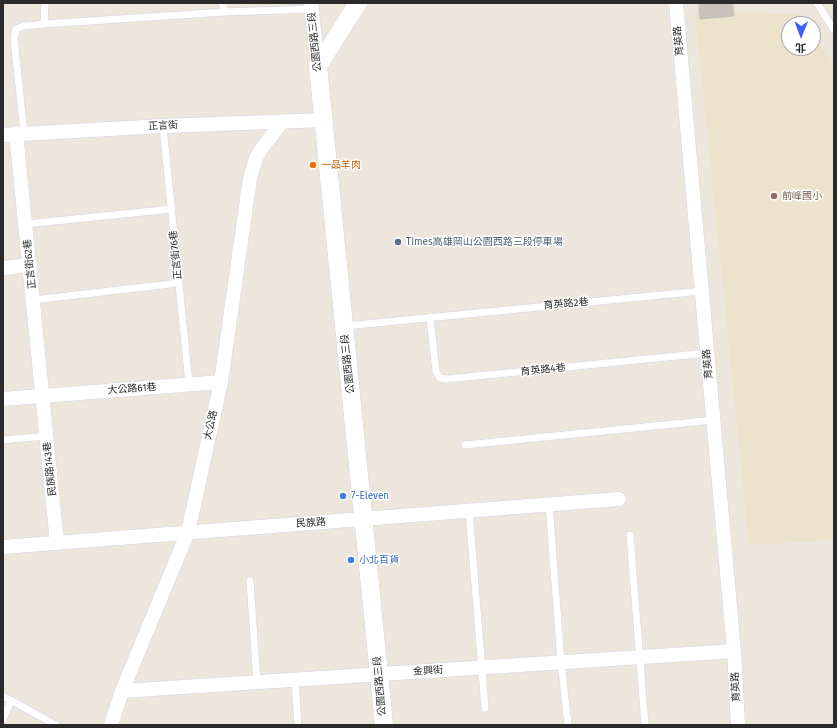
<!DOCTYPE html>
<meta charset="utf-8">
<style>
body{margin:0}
#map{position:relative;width:837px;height:728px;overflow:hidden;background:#ece6dc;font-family:"Fira Sans","Noto Sans TC",sans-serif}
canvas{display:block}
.frame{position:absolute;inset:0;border:4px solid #2a2a2a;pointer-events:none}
.north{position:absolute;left:781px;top:16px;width:40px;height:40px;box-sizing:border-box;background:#fff;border:1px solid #aaa;border-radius:50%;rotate:181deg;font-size:11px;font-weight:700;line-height:16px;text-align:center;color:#2a2a2a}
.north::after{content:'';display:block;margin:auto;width:14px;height:18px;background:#3e5ef7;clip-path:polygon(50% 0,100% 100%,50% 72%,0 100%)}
</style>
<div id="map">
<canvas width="837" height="728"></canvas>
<div class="frame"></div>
<div class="north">北</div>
</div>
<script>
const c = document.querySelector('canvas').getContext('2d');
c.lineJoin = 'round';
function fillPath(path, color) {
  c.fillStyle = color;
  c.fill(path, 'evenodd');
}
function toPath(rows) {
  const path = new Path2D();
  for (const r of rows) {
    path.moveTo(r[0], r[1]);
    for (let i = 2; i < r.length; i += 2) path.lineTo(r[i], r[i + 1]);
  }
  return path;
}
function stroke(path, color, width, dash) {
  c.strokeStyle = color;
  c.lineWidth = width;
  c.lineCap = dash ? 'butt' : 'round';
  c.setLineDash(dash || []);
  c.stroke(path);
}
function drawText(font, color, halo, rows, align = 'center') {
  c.font = font + ' "Fira Sans","Noto Sans TC",sans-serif';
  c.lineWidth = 3;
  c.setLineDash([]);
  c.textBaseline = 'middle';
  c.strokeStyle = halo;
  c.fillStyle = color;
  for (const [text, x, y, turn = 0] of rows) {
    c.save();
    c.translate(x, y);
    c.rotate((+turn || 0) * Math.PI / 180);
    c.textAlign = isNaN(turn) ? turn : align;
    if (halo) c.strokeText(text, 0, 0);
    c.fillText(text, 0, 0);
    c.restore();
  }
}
fillPath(toPath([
 [695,12,801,14,808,24,789,24,789,48,813,48,813,32,834,65,834,540,749,545,727,327]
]), '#ede3cc');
const building = toPath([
 [699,3,732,3,733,6,699,9,699,3],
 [733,6,734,16,700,19,699,9,733,6]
]);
fillPath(building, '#c8c2bc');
stroke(building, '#c7c2b6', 1);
const service = toPath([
 [222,3,225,12],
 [817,3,834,30],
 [44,24,45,3],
 [163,126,189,384],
 [24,133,14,39,16,29,24,26,44,24,225,12,312,9],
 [26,224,172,209],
 [33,300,179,283],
 [430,317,436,372,440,378,447,379,707,353],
 [345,326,702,291],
 [3,440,46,436],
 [465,445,714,420],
 [549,504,561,662,568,725],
 [469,510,485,708],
 [630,535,645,725],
 [250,581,257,682],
 [295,680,298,725],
 [3,696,56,725],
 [3,720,11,700]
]);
const minor = toPath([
 [311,3,318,66],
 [676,3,734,651,738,725],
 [16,133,57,543],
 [3,135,163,126,324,120],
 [3,268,30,265],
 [3,399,221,382],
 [3,547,619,499],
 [122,691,734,651],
 [111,725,122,691,188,532,221,382,250,178,256,158,262,148,283,121]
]);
const tertiary = toPath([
 [358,3,318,66,384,725]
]);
stroke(service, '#d2d5e3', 8);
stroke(minor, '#d2d5e3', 15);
stroke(tertiary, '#d2d5e3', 19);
stroke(service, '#fff', 7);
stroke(minor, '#fff', 14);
stroke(tertiary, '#fff', 18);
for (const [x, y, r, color] of [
 [313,165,4,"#e8710a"],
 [774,196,4,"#8d6e63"],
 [398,242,4,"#5c6f8a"],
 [343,496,4,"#3f7fe0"],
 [351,560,4,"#3f7fe0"]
]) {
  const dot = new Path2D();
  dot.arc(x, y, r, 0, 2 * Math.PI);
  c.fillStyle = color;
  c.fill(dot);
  stroke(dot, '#fff', 1.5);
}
drawText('10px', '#2a2a2a', '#fff', [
 ["育英路",679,41,-95],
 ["公園西路三段",315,42,-96],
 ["正言街",163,126,-3],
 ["正言街76巷",176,255,-96],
 ["正言街62巷",30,264,-96],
 ["育英路2巷",566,304,-5],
 ["公園西路三段",348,364,-96],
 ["育英路",708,364,-95],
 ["育英路4巷",543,370,-6],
 ["大公路61巷",132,389,-4],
 ["大公路",211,425,-78],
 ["民族路143巷",50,469,-96],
 ["民族路",311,523,-4],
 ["金興街",428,671,-4],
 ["公園西路三段",380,686,-95],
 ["育英路",736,687,-93]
]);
drawText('10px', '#c56008', '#fff', [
 ["一品羊肉",321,165]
], 'left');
drawText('10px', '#785e54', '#fff', [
 ["前峰國小",782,196]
], 'left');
drawText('10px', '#4e5e75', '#fff', [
 ["Times高雄岡山公園西路三段停車場",406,242]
], 'left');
drawText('10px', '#366cbe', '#fff', [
 ["7-Eleven",351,496],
 ["小北百貨",359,560]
], 'left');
</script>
